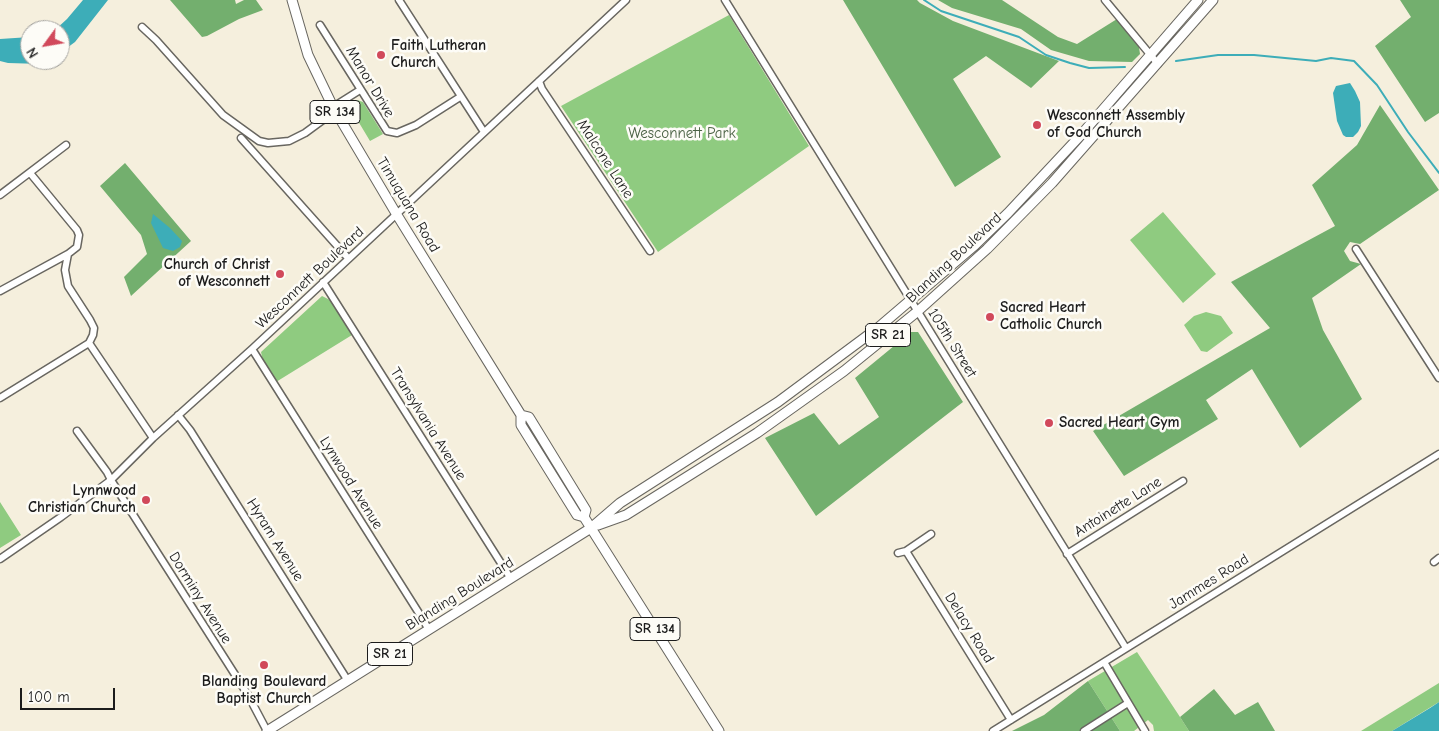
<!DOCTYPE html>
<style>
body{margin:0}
#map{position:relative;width:1439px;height:731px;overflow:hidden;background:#f5efdd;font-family:"Comic Neue",sans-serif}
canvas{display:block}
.north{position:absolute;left:20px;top:20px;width:50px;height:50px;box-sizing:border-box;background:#fdfcf7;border:1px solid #a3a29f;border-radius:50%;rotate:238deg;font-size:14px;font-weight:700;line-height:20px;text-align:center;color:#1c1c1c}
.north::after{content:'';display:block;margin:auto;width:18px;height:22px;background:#d1495b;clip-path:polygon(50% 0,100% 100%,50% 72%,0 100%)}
.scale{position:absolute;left:20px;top:688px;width:95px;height:22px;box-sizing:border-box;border:2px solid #1c1c1c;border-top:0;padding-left:6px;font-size:15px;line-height:18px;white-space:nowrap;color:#1c1c1c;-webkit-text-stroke:4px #fdfcf7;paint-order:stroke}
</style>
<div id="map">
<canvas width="1439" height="731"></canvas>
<div class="north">N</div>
<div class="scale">100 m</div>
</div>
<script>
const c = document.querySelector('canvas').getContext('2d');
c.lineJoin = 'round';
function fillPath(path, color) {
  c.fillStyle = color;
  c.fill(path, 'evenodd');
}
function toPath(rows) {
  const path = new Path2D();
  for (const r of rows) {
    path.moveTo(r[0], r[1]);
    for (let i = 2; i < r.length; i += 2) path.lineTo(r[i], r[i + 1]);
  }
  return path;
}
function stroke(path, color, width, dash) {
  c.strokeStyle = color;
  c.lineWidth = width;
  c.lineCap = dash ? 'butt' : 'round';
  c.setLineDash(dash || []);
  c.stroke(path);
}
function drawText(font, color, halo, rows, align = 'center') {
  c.font = font + ' "Comic Neue",sans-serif';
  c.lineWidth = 5;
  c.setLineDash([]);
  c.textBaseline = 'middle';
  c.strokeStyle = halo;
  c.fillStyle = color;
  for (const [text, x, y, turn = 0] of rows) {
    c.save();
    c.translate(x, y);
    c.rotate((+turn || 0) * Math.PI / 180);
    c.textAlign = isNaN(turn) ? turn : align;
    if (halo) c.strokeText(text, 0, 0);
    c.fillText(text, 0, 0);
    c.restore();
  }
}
fillPath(toPath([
 [729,15,809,146,658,252,561,106],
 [357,100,363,102,383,134,370,141,349,106],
 [1163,212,1216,274,1183,303,1130,240],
 [322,296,330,300,352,335,276,382,263,361,261,352],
 [1206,312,1221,316,1233,333,1207,352,1201,351,1184,325,1194,316],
 [0,502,21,535,0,548],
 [1137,652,1180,717,1189,731,1154,731,1153,725,1148,720,1134,731,1120,731,1088,681],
 [1439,683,1439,702,1392,731,1361,731]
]), '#8fcb80');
fillPath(toPath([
 [170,0,235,0,236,4,244,0,256,0,263,10,239,19,207,36,202,37],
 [843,0,917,0,920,3,953,21,1059,61,1031,88,986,56,953,79,1001,157,955,187],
 [938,0,1002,0,1058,37,1077,44,1117,19,1139,47,1140,54,1132,62,1089,61,1051,50,1021,29,952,8],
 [1400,0,1439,0,1439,113,1425,122,1375,46,1411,17],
 [1380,105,1439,190,1360,244,1350,242,1344,251,1350,261,1361,264,1312,298,1323,330,1362,399,1300,448,1252,369,1206,400,1218,419,1124,476,1093,431,1270,328,1231,282,1335,226,1312,185,1357,145],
 [125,163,191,241,131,296,124,277,147,254,141,235,100,186],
 [911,332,918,332,963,402,816,516,765,438,814,413,839,445,879,417,855,378],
 [1088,681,1120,731,1012,731,1044,715],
 [1214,689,1235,715,1258,702,1275,731,1189,731,1180,717]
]), '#73af6e');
fillPath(toPath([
 [83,0,108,0,75,42,60,53,60,30,55,30,67,19],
 [30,37,30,60,49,60,42,64,8,63,0,61,0,39],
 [1350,83,1355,91,1360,102,1361,126,1358,132,1353,137,1346,137,1343,135,1337,121,1333,93,1336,86],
 [153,214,170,228,182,241,180,247,173,251,163,248,151,223],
 [1439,702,1439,731,1392,731,1430,708]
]), '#3dadb8');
stroke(toPath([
 [924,0,941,11,1019,37,1046,55,1070,63,1089,68,1125,67],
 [1176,61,1218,55,1254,55,1316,61,1331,58,1354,61,1377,85,1408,132,1439,173]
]), '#3dadb8', 2);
const minor = toPath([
 [399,0,484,132],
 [725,0,1126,648],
 [1105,0,1158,64],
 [320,25,387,131,397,133,416,125,460,97],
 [142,27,156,40,223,115,259,141,268,143,289,141,305,133,335,111],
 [539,81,542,89,650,251],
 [333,107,360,90],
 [241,138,348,258],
 [30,173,77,230,79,235,77,247,68,254,65,270,68,286,90,320,94,328,93,335,89,343],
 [0,195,66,145],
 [1356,249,1439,378],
 [323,282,511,579],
 [0,291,68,254],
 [89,343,153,438],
 [252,349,422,618,429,630],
 [0,398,89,343],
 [178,415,190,430,348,681],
 [77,431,107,472,111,480,248,695,267,731],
 [906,551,1011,720],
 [898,553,906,551,931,534],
 [1067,554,1183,481],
 [0,559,61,517,111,480,153,438,252,349,626,0],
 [1434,562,1439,558],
 [1104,662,1145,731],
 [993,731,1439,454],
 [1084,731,1128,703]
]);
const major = toPath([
 [292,0,308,55,333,107,397,215,521,415,521,425,577,515,584,517],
 [521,415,529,417,586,510,584,517,719,731],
 [598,525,626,515,757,433,844,371,918,311,987,249,1052,183,1213,0],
 [267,731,591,528,620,503,778,402,879,327,975,245,1008,213,1080,136,1198,0]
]);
stroke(minor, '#686660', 9);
stroke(major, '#686660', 11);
stroke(minor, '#fff', 6);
stroke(major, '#fff', 9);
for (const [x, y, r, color] of [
 [381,55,5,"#d1495b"],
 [1037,125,5,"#d1495b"],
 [280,274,5,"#d1495b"],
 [990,317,5,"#d1495b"],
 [1049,423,5,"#d1495b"],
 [146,500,5,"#d1495b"],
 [264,665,5,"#d1495b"]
]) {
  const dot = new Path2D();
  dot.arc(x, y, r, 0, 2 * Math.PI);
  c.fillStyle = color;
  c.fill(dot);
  stroke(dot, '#fdfcf7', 2);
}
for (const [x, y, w] of [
 [335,112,50],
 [888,335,45],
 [655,629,50],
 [390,654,45]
]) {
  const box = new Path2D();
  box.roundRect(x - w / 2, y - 11.5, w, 23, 4);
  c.fillStyle = '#fdfcf7';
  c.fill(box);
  stroke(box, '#1c1c1c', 1);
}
drawText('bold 14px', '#1c1c1c', null, [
 ["SR 134",335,112],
 ["SR 21",888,335],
 ["SR 134",655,629],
 ["SR 21",390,654]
]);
drawText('bold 15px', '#1c1c1c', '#fdfcf7', [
 ["Faith Lutheran",391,46],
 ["Church",391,63],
 ["Wesconnett Assembly",1047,116],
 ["of God Church",1047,133],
 ["Church of Christ",270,265,"right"],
 ["of Wesconnett",270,282,"right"],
 ["Sacred Heart",1000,308],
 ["Catholic Church",1000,325],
 ["Sacred Heart Gym",1059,423],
 ["Lynnwood",136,491,"right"],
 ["Christian Church",136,508,"right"],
 ["Blanding Boulevard",264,682,"center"],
 ["Baptist Church",264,699,"center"]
], 'left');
drawText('15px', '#1c1c1c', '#fdfcf7', [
 ["Manor Drive",370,82,59],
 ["Malcone Lane",605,159,57],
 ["Timuquana Road",408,205,59],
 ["Blanding Boulevard",954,258,-43],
 ["Wesconnett Boulevard",310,278,-43],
 ["105th Street",952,343,58],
 ["Transylvania Avenue",428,424,58],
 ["Lynwood Avenue",351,483,58],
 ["Antoinette Lane",1118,507,-32],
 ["Hyram Avenue",275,540,58],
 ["Jammes Road",1209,582,-32],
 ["Blanding Boulevard",460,594,-32],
 ["Dorminy Avenue",200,598,58],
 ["Delacy Road",969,628,58]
]);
drawText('15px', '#4a6244', '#fdfcf7', [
 ["Wesconnett Park",682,134]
]);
</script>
